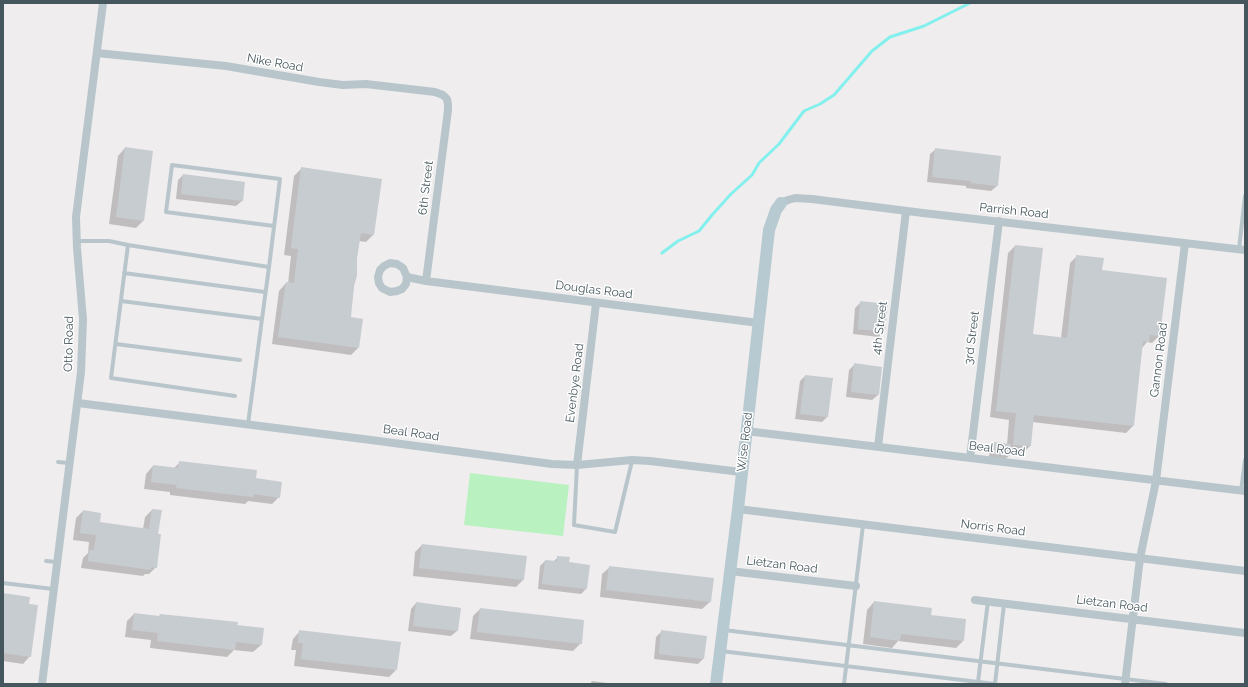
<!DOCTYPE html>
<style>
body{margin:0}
#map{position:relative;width:1248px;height:687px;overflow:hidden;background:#f0edee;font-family:Raleway,sans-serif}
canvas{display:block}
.frame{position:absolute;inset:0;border:4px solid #45565c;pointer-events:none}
</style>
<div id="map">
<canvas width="1248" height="687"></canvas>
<div class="frame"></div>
</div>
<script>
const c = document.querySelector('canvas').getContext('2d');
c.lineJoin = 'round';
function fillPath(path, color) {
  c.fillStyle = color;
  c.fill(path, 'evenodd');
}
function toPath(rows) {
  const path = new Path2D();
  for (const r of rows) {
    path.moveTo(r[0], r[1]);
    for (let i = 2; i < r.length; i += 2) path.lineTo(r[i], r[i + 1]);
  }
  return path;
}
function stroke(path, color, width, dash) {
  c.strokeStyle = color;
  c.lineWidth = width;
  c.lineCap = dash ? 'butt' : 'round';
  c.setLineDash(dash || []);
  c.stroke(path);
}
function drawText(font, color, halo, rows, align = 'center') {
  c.font = font + ' Raleway,sans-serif';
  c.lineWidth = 3;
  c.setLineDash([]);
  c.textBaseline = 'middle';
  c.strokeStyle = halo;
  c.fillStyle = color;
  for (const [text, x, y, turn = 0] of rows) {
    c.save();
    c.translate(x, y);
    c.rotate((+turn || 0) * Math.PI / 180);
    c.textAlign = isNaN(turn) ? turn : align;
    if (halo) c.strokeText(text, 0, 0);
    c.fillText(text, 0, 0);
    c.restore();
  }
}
fillPath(toPath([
 [470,473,569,485,563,536,464,525]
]), '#b9f1c1');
fillPath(toPath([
 [125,148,143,221,136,228,109,224,118,156],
 [936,149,997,186,991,191,966,188,966,186,927,182,930,154],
 [302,168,374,234,366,242,359,241,350,318,362,320,358,348,351,355,272,344,279,291,286,283,288,284,291,256,284,255,294,176],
 [183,175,244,182,242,201,236,206,176,199,178,180],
 [1015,246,1032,335,1061,338,1070,263,1077,256,1101,271,1159,336,1152,343,1147,342,1142,348,1133,426,1126,433,1032,422,1030,446,1023,453,1009,452,1009,456,1005,459,989,457,990,447,994,444,1007,445,1009,420,990,417,1008,253],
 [861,302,884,331,879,337,853,334,855,308],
 [855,364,878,395,872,400,846,397,849,370],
 [805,376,827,417,822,422,795,419,800,381],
 [180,462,255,479,279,497,272,504,248,501,245,504,170,495,170,492,144,489,146,474,153,466,173,469],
 [152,510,157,534,156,567,149,574,145,574,143,576,81,568,83,558,88,553,89,542,73,540,76,518,83,511,99,523,143,529,145,517],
 [422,545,526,557,523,580,516,587,413,576,415,552],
 [558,557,568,563,586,589,581,594,538,589,540,566,545,561,553,562],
 [610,567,710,602,702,609,600,597,602,574],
 [3,594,28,604,30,656,23,664,3,661],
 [874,602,930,616,963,641,956,648,898,641,892,648,863,644,867,610],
 [416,603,460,608,457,631,451,636,408,631,411,609],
 [480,609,581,643,573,651,470,639,473,616],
 [134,614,236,626,261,645,253,652,234,650,227,657,150,648,151,640,125,637,127,621],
 [300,631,396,670,389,677,294,666,296,650,291,650,293,639],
 [662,631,706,637,703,659,698,664,654,659,656,637],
 [592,681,615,684,590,684]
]), '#0003');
stroke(toPath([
 [662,253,678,241,699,231,712,215,731,194,752,175,759,163,779,144,804,111,820,104,834,95,872,51,890,37,924,26,970,3]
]), '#83f0ee', 3);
fillPath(toPath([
 [125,147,153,151,144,221,116,217],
 [935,148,1001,156,998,186,971,183,971,181,932,177],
 [301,167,382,179,374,235,361,233,357,258,357,276,354,286,351,317,363,319,359,348,278,337,286,282,294,283,298,249,291,248],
 [183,174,245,182,243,201,181,194],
 [1015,245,1043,248,1033,334,1067,338,1076,255,1104,258,1102,270,1167,278,1160,336,1150,335,1149,342,1143,341,1134,426,1034,415,1031,446,1013,445,1016,413,996,411],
 [860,301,888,304,885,332,858,329],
 [854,363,882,367,879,395,851,392],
 [805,375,833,378,828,417,800,414],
 [993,442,1011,444,1010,456,992,454],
 [179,461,257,470,256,478,282,482,280,498,254,494,253,497,176,488,177,485,151,482,153,465,178,468],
 [152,509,162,510,158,534,161,534,157,568,151,567,151,570,88,561,89,550,94,550,96,535,80,533,83,510,101,513,100,522,149,529],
 [422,544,527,556,524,580,419,568],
 [557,556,570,557,569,562,590,565,587,589,542,584,545,560,557,561],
 [609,566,714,578,711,602,606,590],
 [3,593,30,597,29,604,38,605,31,657,3,653],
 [874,601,932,608,931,615,966,619,964,641,901,634,900,641,870,637],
 [416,602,461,608,458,631,413,626],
 [480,608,584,620,582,644,477,632],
 [134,613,159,616,160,614,238,622,237,625,264,628,262,645,236,642,235,650,157,641,158,633,132,630],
 [299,630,401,642,397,670,301,659,303,643,298,643],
 [661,630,707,636,704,659,659,654]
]), '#c7ccd1');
stroke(toPath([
 [77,241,109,241,128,245,269,267],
 [128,245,111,378,235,396],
 [1239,249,1245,196],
 [124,273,265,292],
 [121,301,262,319],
 [116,344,240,360],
 [248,424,262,319,269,267,280,179,172,165,166,212,274,226],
 [58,462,69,463],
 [577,465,574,525,615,532,632,461],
 [1241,491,1245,460],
 [46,561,57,562],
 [3,583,53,589],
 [724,630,1166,684],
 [721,651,995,684],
 [978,682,988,601],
 [844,684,863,525],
 [995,684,1004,604]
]), '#b8c6cc', 4);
stroke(toPath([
 [97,53,226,66,319,82,343,85,366,84,435,92,443,95,447,99,448,104,448,110,426,281],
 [781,203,788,200,795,198,812,199,923,213,1245,250],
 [407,277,406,284,402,289,397,291,390,292,382,288,379,283,378,277,380,270,384,266,390,263,397,264,403,268,407,277,426,281,759,323],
 [78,403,371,440,552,464,577,465,632,460,650,461,741,472],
 [746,431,1245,491],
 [878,447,906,211],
 [970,458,999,221],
 [577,465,596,303],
 [738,509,1245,571],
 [730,571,856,586],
 [975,600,1245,633],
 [42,684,81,372,83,319,77,248,76,217,103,3],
 [1125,684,1140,558,1156,481,1185,243]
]), '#b8c6cc', 8);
stroke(toPath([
 [716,684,738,509,769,230,776,210,781,203]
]), '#b8cad1', 12);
drawText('12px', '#45565c', '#fff', [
 ["Nike Road",275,63,10],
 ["6th Street",426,188,-83],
 ["Parrish Road",1014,211,6],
 ["Douglas Road",594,290,7],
 ["4th Street",880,328,-83],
 ["3rd Street",972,338,-83],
 ["Otto Road",69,344,-89],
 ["Gannon Road",1159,360,-83],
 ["Evenbye Road",575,383,-83],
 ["Beal Road",411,433,8],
 ["Wise Road",745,442,-83],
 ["Beal Road",997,449,7],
 ["Norris Road",993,528,7],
 ["Lietzan Road",782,565,7],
 ["Lietzan Road",1112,604,7]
]);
</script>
